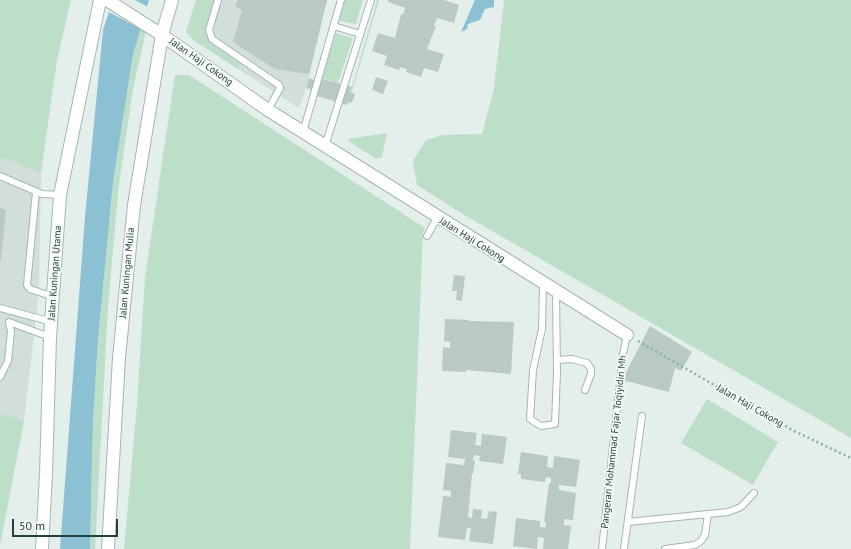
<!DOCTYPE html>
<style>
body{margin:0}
#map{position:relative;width:851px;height:549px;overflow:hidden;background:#e4eeeb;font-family:"PT Sans",sans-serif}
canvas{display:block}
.scale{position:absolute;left:12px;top:519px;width:106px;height:18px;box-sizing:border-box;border:2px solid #23403c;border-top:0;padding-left:5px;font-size:12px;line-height:14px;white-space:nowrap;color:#23403c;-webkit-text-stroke:3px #f5faf8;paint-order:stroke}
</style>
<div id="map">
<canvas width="851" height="549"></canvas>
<div class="scale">50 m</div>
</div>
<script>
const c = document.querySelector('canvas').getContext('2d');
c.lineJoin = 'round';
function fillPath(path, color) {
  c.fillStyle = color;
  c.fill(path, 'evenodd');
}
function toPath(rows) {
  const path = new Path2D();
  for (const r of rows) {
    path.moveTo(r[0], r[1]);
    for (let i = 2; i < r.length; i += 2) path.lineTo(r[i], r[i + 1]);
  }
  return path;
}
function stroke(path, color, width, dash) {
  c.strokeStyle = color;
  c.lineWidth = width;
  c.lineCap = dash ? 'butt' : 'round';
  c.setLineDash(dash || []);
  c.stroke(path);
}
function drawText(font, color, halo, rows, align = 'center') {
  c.font = font + ' "PT Sans",sans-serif';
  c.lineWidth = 3.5;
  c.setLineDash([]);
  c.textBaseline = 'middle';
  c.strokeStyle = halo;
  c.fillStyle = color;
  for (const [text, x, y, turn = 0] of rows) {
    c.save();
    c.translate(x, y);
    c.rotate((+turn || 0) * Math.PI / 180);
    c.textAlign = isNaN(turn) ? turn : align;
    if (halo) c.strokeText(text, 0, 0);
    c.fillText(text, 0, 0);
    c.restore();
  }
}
fillPath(toPath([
 [196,0,327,0,309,78,299,108,193,40,186,32],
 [0,157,41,173,39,292,24,421,0,413]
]), '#d2deda');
fillPath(toPath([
 [0,0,71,0,57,60,41,173,0,157],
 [196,0,214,0,206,25,208,39,240,64,238,69,193,40,186,32],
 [345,0,363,0,356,24,339,21],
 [377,0,379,0,348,105,347,105],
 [504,0,851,0,851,438,461,213,417,185,413,161,426,140,443,135,482,134,494,89],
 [140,28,146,31,133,89,119,184,108,306,95,549,90,549,93,420,98,340,113,182,133,53],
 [336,33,353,38,338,83,321,78],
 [175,75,189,75,425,228,423,233,410,549,124,549,137,404,145,277],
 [387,133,382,157,376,159,348,141,348,139],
 [707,399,778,442,753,485,681,443],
 [0,413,24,421,0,546]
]), '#bddfca');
fillPath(toPath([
 [113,0,149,0,133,54,113,182,98,340,93,420,90,549,60,549,85,217,103,30],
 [475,0,494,0,494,7,485,9,480,20,468,24,467,29,461,32]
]), '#8cc1d4');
fillPath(toPath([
 [111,0,135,0,148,7,141,29,107,11]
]), '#e4eeeb');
fillPath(toPath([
 [238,0,327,0,309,74,275,69,233,42,242,11,235,6],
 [388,0,444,0,459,5,454,23,437,18,434,25,436,26,427,49,444,54,438,72,424,68,421,77,406,72,407,69,400,67,399,70,384,65,387,56,372,51,378,33,395,38,401,14,403,15,405,8,388,2],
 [315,77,352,87,350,92,355,94,352,103,347,102,347,105,310,94,312,90,306,88,309,78,314,80],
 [376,77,388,81,383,94,372,90],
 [0,208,6,210,1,260,0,260],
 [454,275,465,276,462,301,456,300,457,291,452,291],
 [445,319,469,320,469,321,514,322,511,374,466,370,466,372,442,371,443,347,450,348,450,342,444,341],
 [650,326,692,352,681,371,675,368,669,392,622,380],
 [451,430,477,433,475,445,481,446,482,434,507,437,503,464,479,461,480,456,474,455,473,460,475,461,473,474,472,474,468,517,472,518,473,509,482,510,481,518,487,519,489,511,497,512,493,544,469,541,471,528,467,528,465,540,438,537,443,496,451,497,451,491,443,490,446,463,464,465,465,459,448,457],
 [521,452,548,456,547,467,553,468,554,456,580,460,576,487,559,485,559,490,576,493,573,520,564,519,564,525,571,526,568,549,543,549,544,538,538,537,537,549,513,546,516,518,540,521,540,527,545,528,546,522,544,522,549,483,551,483,551,478,546,477,545,482,521,479,521,474,518,474]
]), '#b9c9c4');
const service = toPath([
 [218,0,209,30,212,39,279,85,280,88,268,110],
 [334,26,360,34],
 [303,132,341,0],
 [325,146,371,0],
 [0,176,42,194,60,195],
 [36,192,27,285,30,289,54,297],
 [427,236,437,218],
 [543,283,542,329,533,370,530,419,541,426,555,424,557,372,556,291],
 [0,308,52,322],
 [557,360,572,359,587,363,591,369,591,374,585,390],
 [0,377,8,361,11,332,9,322,50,337],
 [628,522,728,512,741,507,754,493],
 [602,549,623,354,627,335],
 [624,549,642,416],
 [665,549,695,545,701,541,705,535,708,514]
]);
const minor = toPath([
 [172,0,162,35,268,110,627,335]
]);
const tertiary = toPath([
 [107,0,162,35,134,205,119,358,108,549]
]);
const secondary = toPath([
 [42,549,46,474,50,337,60,195,100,0]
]);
stroke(service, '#a6b6b3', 8);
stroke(minor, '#a6b6b3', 14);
stroke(tertiary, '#a6b6b3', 14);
stroke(secondary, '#a2bab4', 14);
stroke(toPath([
 [638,341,794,431,851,458]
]), '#84b2a9', 2.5, [2, 3]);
stroke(service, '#fff', 6);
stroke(minor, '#fff', 12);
stroke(tertiary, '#fff', 12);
stroke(secondary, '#fff', 12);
drawText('10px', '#23403c', '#f5faf8', [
 ["Jalan Haji Cokong",201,62,35],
 ["Jalan Haji Cokong",472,240,32],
 ["Jalan Kuningan Utama",55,273,-86],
 ["Jalan Kuningan Mulia",127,273,-85],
 ["Jalan Haji Cokong",750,406,30],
 ["Pangeran Mohammad Fajar Toqiyidin Mh",614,442,-84]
]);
</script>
